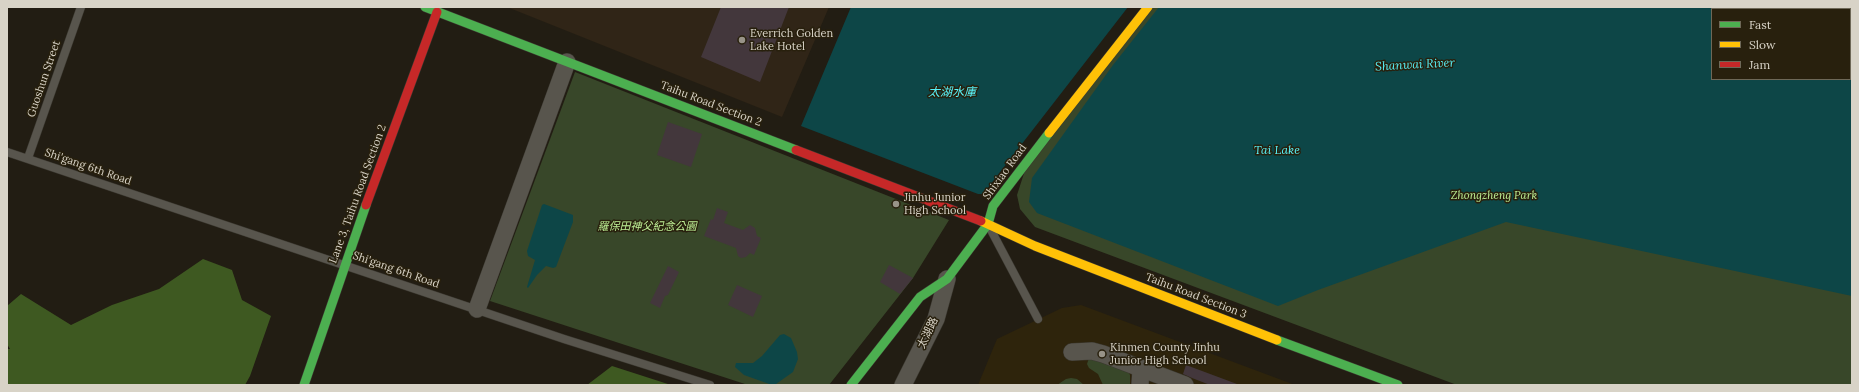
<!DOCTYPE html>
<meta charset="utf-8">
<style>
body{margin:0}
#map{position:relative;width:1859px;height:392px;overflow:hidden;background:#221d13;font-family:Lora,serif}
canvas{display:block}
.frame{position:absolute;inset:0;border:8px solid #d8d3c7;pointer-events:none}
.legend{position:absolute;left:1711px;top:8px;width:140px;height:72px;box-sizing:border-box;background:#28200d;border:1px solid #6e6857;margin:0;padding:5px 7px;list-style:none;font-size:12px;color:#d8d3c7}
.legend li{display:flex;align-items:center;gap:8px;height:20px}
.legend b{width:20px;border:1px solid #6e6857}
</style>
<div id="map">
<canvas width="1859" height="392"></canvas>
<div class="frame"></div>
<ul class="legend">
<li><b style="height:5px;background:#4caf50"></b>Fast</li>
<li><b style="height:5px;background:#ffc107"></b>Slow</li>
<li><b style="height:5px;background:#c62828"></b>Jam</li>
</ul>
</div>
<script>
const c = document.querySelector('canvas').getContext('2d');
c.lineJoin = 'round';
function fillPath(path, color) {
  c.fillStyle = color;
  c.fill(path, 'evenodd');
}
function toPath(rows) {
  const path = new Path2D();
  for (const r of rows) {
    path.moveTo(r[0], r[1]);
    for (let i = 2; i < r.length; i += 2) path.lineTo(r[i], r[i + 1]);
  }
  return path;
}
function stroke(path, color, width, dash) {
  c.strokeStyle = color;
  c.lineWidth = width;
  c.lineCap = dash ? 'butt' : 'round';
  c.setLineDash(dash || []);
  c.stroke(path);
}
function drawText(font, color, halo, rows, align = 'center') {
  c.font = font + ' Lora,"Noto Sans TC",serif';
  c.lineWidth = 3;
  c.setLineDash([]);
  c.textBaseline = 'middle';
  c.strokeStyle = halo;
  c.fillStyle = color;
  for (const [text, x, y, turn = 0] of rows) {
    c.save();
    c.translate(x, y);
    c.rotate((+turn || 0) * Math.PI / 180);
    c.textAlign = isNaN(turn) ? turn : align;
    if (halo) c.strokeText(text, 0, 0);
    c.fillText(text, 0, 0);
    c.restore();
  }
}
fillPath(toPath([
 [507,7,829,7,782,117]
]), '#302517');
fillPath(toPath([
 [1081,305,1295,385,978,385,997,339,1062,308]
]), '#2e240c');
fillPath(toPath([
 [1149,7,1852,7,1852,385,1457,385,1035,227,1020,209,1017,195,1029,158],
 [1712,9,1850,9,1850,79,1712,79],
 [575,72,949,220,913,278,829,385,748,385,490,301],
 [1089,358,1127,369,1130,375,1130,385,1103,385,1098,374,1089,368,1087,364],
 [1071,378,1077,379,1084,385,1057,385,1066,379]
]), '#384729');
fillPath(toPath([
 [203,259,232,270,242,300,271,316,250,376,245,385,7,385,7,349,10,349,7,344,7,306,21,294,71,325,112,305,159,289],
 [612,366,671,385,587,385]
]), '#3e5921');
fillPath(toPath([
 [851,7,1128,7,983,194,978,194,801,126],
 [1159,7,1852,7,1852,296,1506,222,1318,290,1278,306,1037,213,1029,202,1032,178,1113,65],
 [1712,9,1850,9,1850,79,1712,79],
 [544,204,573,215,573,222,556,267,553,268,546,266,537,275,528,288,527,287,535,260,528,256,527,251,542,205],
 [784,334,791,338,797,352,798,359,793,372,776,384,772,385,744,375,735,367,736,363,753,363,762,356,780,335]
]), '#0d4647');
fillPath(toPath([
 [721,7,789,7,760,82,701,57],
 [668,122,702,134,691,167,657,155],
 [717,208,728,212,724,223,743,230,750,225,755,228,757,236,761,238,754,255,750,253,746,257,741,258,738,256,736,248,704,236,711,219,713,220],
 [889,265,913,278,900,294,880,282],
 [668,266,679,272,668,295,665,296,660,308,650,303],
 [737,285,762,296,753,317,728,305],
 [1186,365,1237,384,1237,385,1210,385,1192,378,1183,374]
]), '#43373c');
const lane = toPath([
 [7,152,564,339,710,385],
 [28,158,81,7],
 [992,232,1038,319]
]);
const street = toPath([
 [477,309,567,62],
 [1072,352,1092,351,1103,354,1185,385],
 [903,385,936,319,947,279],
 [1140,385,1141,368]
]);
const fast = toPath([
 [425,7,796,150],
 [1277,340,1398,385],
 [304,385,366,205],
 [851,385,920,297,947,279,988,224,993,206,1049,133]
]);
const slow = toPath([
 [1049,133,1148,7],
 [981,221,1035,246,1277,340]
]);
const jam = toPath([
 [796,150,981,221],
 [366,205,437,12]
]);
stroke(lane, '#3c3931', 9);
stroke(street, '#3c3931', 18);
stroke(fast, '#3c3931', 10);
stroke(slow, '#3c3931', 10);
stroke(jam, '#3c3931', 10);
stroke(lane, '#58554d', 8);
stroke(street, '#58554d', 17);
stroke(fast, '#4caf50', 9);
stroke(slow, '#ffc107', 9);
stroke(jam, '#c62828', 9);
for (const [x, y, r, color] of [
 [742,40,4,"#989388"],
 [896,204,4,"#989388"],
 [1102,354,4,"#989388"]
]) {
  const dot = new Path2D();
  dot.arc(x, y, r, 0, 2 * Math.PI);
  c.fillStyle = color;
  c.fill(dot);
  stroke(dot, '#28200d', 1.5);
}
drawText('11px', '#d8d3c7', '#28200d', [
 ["Everrich Golden",750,34],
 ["Lake Hotel",750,47],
 ["Jinhu Junior",904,198],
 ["High School",904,211],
 ["Kinmen County Jinhu",1110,348],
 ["Junior High School",1110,361]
], 'left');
drawText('11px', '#d8d3c7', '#28200d', [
 ["Guoshun Street",44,79,-71],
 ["Taihu Road Section 2",711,104,21],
 ["Shi'gang 6th Road",88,167,19],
 ["Shixiao Road",1005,172,-54],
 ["Lane 3, Taihu Road Section 2",358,194,-70],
 ["Shi'gang 6th Road",396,270,19],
 ["Taihu Road Section 3",1196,296,21],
 ["太湖路",928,333,-65]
]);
drawText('italic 11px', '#bdef95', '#28200d', [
 ["Zhongzheng Park",1494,196],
 ["羅保田神父紀念公園",647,227]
]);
drawText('italic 12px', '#58f3f9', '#28200d', [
 ["Shanwai River",1415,65,-3],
 ["太湖水庫",952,93],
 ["Tai Lake",1277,151]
]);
</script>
